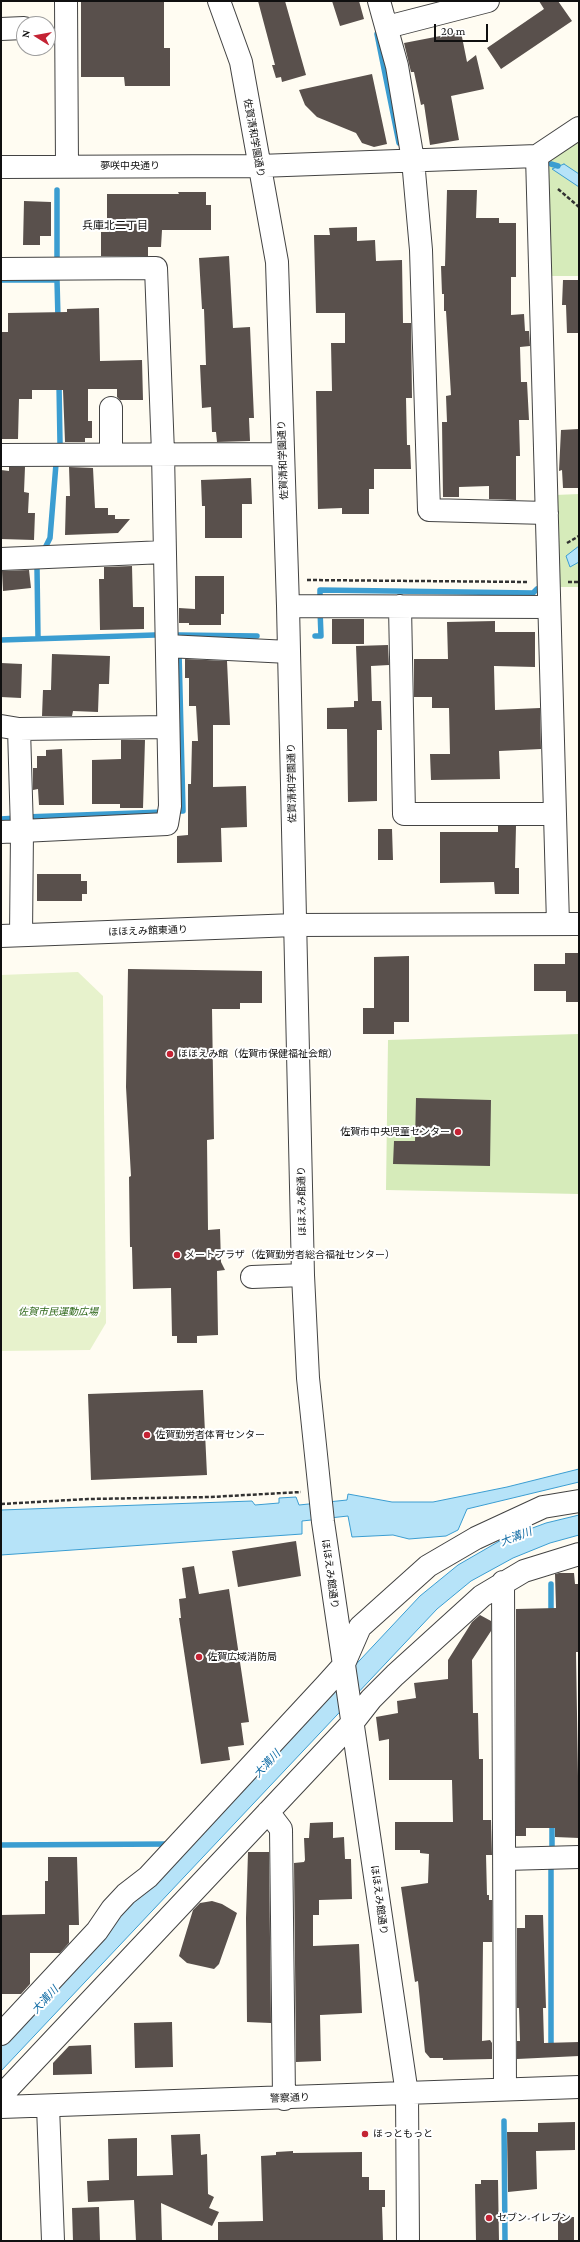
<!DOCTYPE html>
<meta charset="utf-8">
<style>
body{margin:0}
#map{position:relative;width:580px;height:2242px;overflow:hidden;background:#fffcf2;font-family:"Crimson Pro",serif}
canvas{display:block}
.frame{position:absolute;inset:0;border:2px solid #101010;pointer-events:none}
.north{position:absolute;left:16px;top:16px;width:40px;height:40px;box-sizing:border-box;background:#fff;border:1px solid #9f9f9f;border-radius:50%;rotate:281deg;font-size:11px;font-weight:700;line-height:16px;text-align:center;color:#101010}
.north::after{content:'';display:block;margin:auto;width:14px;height:18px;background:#c42334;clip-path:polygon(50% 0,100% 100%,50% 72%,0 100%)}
.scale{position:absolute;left:434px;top:24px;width:54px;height:18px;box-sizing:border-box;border:2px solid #101010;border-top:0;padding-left:5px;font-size:12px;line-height:14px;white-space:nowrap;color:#101010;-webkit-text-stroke:3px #fff;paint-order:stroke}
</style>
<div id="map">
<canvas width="580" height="2242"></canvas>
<div class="frame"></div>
<div class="north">N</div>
<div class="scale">20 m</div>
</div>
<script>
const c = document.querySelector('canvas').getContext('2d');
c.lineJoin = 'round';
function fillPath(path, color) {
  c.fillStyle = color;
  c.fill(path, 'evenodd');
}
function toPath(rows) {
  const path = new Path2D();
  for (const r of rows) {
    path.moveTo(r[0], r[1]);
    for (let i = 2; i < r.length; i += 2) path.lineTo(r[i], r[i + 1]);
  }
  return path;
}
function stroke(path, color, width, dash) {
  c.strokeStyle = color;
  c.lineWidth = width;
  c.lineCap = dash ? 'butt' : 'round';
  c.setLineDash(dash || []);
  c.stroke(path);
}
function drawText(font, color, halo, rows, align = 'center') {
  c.font = font + ' "Crimson Pro","Noto Sans JP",serif';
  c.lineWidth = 4;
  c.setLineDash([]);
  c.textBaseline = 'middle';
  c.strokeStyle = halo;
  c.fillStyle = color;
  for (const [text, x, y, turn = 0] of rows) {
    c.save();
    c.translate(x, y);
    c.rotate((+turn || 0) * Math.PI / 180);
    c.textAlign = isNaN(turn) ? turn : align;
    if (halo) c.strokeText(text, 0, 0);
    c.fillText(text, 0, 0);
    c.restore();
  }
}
fillPath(toPath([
 [579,138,579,276,548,276,546,160],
 [579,494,579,587,557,587,555,495],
 [579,1034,579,1194,386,1190,388,1040]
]), '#d6ebba');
fillPath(toPath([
 [78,972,103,996,106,1323,90,1350,1,1351,1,975]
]), '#e7f2cc');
const water = toPath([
 [564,164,579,174,579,187,552,169,564,164],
 [579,546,579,562,570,567,566,556,579,546],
 [579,1469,579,1482,467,1509,458,1530,446,1536,409,1539,393,1535,352,1537,348,1516,302,1521,302,1534,1,1555,1,1510,252,1501,255,1505,279,1503,279,1498,296,1497,299,1505,347,1500,348,1494,392,1502,433,1502,507,1487,579,1469],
 [579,1515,579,1535,550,1543,513,1558,471,1581,437,1609,1,2071,1,2043,420,1596,458,1565,503,1539,546,1523,579,1515]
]);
fillPath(water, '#b6e3f8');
stroke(water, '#3b9dd1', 1);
stroke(toPath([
 [377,34,399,143],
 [551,164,558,166],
 [57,190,57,258],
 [1,280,57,280,58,319],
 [59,384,60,443],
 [44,550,50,538,56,464],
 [37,568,38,638],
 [320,602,320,590,533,593,537,589],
 [315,636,321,636,320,610],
 [1,640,155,635],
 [179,643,179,635,257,636],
 [173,811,183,811,179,652],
 [25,817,164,812],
 [1,819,17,818],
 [551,1584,551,1614],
 [552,1821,552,1849],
 [1,1845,170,1844],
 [551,1867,551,2050],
 [504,2121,505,2241]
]), '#3b9dd1', 5.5);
fillPath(toPath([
 [81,1,164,1,164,48,170,48,170,86,125,86,124,77,81,77],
 [258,1,285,1,306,75,282,82,281,77,276,78,272,65,275,65],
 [332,1,359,1,364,19,340,26],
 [539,1,558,1,572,21,501,69,487,48,544,9],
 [461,32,467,62,476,55,484,89,451,96,459,140,430,145,424,104,421,105,414,72,411,72,404,43],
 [372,74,387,144,374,147,362,143,356,133,317,117,305,105,299,90],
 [447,190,477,190,476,218,499,218,499,223,516,223,516,277,511,277,511,315,524,314,525,331,529,331,530,346,520,347,521,382,527,382,529,420,519,420,520,456,516,456,516,500,489,499,489,486,459,487,459,497,443,497,442,422,447,422,446,396,451,395,446,311,444,311,444,294,442,294,441,266,445,266],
 [178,192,206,192,206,205,211,205,211,230,162,230,161,247,148,247,148,256,101,256,101,232,107,232,107,194,179,194],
 [24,201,51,202,51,236,40,236,40,245,23,245],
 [357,227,357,241,375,240,376,261,402,260,403,323,411,323,412,398,406,398,407,445,410,445,411,469,374,469,374,489,369,489,369,514,342,514,342,508,318,509,316,391,332,391,331,343,345,343,345,313,316,313,314,235,330,235,329,228],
 [229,256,233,328,250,327,254,418,249,418,250,441,217,442,216,432,212,432,211,407,202,408,200,365,206,365,204,309,202,309,199,258],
 [563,280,579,280,579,333,567,333,566,305,562,305],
 [99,308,100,361,142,360,143,400,120,400,117,397,117,389,88,389,88,421,92,421,92,438,85,438,85,442,65,442,63,390,32,390,32,399,19,399,18,439,1,439,2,332,8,332,8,313,67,312,67,309],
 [579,429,579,488,563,488,562,470,559,471,561,430],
 [9,467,25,467,24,492,29,493,28,513,35,513,34,540,1,539,1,470,9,471],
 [69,467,93,468,95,508,108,508,108,515,115,515,115,519,130,519,118,533,65,535,66,496,70,496],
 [251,478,252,504,242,504,242,538,205,538,205,506,202,506,201,480],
 [132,566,133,607,144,607,144,629,100,630,99,579,104,579,104,567],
 [29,570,31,588,3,591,2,571],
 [195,576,224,576,224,614,221,614,221,625,189,625,189,623,179,623,179,608,195,609],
 [332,619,364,619,364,644,332,644],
 [495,621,495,632,535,632,535,667,494,666,495,710,540,708,541,749,499,751,500,779,431,780,430,754,450,754,449,708,432,708,432,697,414,697,414,659,448,659,447,622],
 [388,645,389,665,371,666,372,701,381,701,382,730,377,730,377,801,348,802,347,729,327,729,327,708,354,707,354,701,358,701,356,646],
 [52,654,110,656,109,684,99,684,98,712,73,711,72,716,42,716,43,690,51,690],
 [185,659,227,661,230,725,213,725,213,787,246,786,247,827,221,828,222,862,177,863,177,836,188,835,188,784,191,784,192,741,198,741,196,706,189,706,189,678,185,678],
 [1,663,22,664,21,698,1,697],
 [121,740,145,740,143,808,120,808,120,804,92,804,92,760,121,759],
 [62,749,64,805,39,805,38,789,33,790,33,768,37,768,37,756,46,756,46,750],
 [498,826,516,826,515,868,519,868,519,894,495,894,494,882,440,883,440,832,498,832],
 [378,829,392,829,393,860,378,860],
 [37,874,81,874,81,881,87,881,87,894,82,894,82,901,37,901],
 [565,953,579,953,579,1002,566,1002,566,991,534,991,534,964,565,964],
 [409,956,409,1022,394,1022,394,1034,363,1034,363,1008,374,1008,374,957],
 [128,969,262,971,262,1003,240,1003,240,1009,212,1009,214,1139,207,1140,208,1230,220,1229,221,1262,225,1270,217,1271,218,1335,197,1336,197,1343,177,1343,177,1336,172,1336,171,1288,133,1289,132,1247,130,1247,129,1177,131,1176,126,1087],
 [416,1098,491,1100,490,1166,393,1164,394,1141,415,1141],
 [203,1390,207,1475,91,1480,88,1394],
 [296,1541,301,1576,238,1587,232,1551],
 [194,1566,199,1594,229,1589,249,1722,241,1723,244,1745,228,1747,230,1760,201,1764,179,1618,181,1618,179,1599,186,1598,182,1568],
 [559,1573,574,1573,575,1584,579,1584,579,1652,576,1652,579,1838,555,1837,555,1828,526,1828,526,1836,516,1836,516,1609,556,1608,555,1574],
 [480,1615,491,1621,491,1631,472,1660,473,1713,478,1713,479,1759,483,1759,483,1820,491,1820,492,1855,486,1855,487,1895,489,1895,489,1900,492,1900,492,1942,483,1942,482,2041,490,2040,492,2043,492,2059,443,2060,443,2058,430,2058,425,2052,418,1981,415,1982,401,1887,428,1883,429,1854,420,1853,420,1850,395,1850,395,1822,453,1822,452,1780,389,1780,389,1739,379,1741,376,1717,398,1713,397,1701,416,1698,414,1683,448,1679,448,1660,472,1622],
 [333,1822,333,1838,344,1837,345,1859,351,1859,352,1899,319,1900,319,1915,313,1915,313,1946,359,1944,362,2013,320,2015,321,2061,296,2062,294,1863,304,1862,305,1860,304,1838,309,1838,310,1823],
 [248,1852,269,1852,271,2023,247,2022,246,1918],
 [48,1857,77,1857,79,1925,69,1925,69,1943,60,1953,30,1953,30,1984,21,1994,1,1994,1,1915,45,1914,45,1881,48,1881],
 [212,1901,222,1904,237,1913,219,1964,214,1969,187,1963,179,1956,193,1910,200,1903],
 [525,1915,543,1915,546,2008,543,2008,544,2043,579,2042,579,2056,517,2059,517,2041,520,2041,519,2008,517,2008,517,1928,525,1928],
 [172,2022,173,2067,135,2068,134,2023],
 [91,2045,92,2074,53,2075,53,2063,69,2046],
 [575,2122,575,2150,536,2151,537,2189,508,2192,507,2132,538,2132,538,2123],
 [200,2134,201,2155,207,2154,208,2194,214,2197,209,2208,219,2212,212,2226,161,2203,162,2241,136,2241,134,2200,88,2202,87,2181,109,2180,108,2139,137,2138,137,2176,173,2175,171,2135],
 [293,2151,293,2153,362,2152,362,2177,369,2177,369,2190,385,2190,385,2207,382,2207,383,2241,218,2241,218,2222,263,2221,261,2156,276,2155,276,2152],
 [481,2180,498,2180,499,2241,476,2241,475,2184,481,2184],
 [99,2207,100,2241,73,2241,72,2208],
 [558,2217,574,2217,574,2241,558,2241]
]), '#59504c');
const minor = toPath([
 [66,1,67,166],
 [219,1,241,62,277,262,288,606,303,1275,308,1378,323,1522,407,2094,408,2241],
 [379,1,397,66,413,160,421,250,429,510,547,513],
 [387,27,488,1],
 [1,29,24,28],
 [537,156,558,924],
 [1,167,259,166,537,156,579,128],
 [1,269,156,268,163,453,170,806,167,824,1,832],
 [111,408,111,454],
 [1,455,283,454],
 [1,559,165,552],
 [288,606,549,607],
 [400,606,404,814,555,814],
 [167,646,289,652],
 [1,726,19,729,168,727],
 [19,729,22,831,21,935],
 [1,936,295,925,579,924],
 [252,1277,303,1275],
 [503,1582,505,2089],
 [268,1812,281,1829,284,2099],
 [505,1859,579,1857],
 [1,2034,97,1931,112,1909,126,1894,148,1877,326,1685,343,1666,360,1627,428,1566,476,1538,543,1507,579,1501],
 [1,2096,353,1722,371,1699,395,1675,482,1596,524,1571,579,1554],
 [48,2106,53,2241],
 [1,2107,579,2087]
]);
stroke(minor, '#434343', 24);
stroke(toPath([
 [558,189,579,207],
 [567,543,579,536],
 [307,580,529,582],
 [568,582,579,582],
 [1,1504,88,1499,211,1497,301,1492]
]), '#323232', 2.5, [4, 2]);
stroke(minor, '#fff', 22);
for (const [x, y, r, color] of [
 [170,1054,4,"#c42334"],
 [458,1132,4,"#c42334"],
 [177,1255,4,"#c42334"],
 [147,1435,4,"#c42334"],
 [199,1657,4,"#c42334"],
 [365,2134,4,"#c42334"],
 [489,2218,4,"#c42334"]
]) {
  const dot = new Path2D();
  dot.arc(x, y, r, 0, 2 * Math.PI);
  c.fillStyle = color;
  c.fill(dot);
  stroke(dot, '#fff', 1.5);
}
drawText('10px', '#101010', '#fff', [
 ["佐賀清和学園通り",254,138,80],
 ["夢咲中央通り",130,166],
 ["佐賀清和学園通り",283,460,-92],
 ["佐賀清和学園通り",292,783,-91],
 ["ほほえみ館東通り",148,931,-2],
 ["ほほえみ館通り",302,1201,-91],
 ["ほほえみ館通り",330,1574,82],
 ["ほほえみ館通り",379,1900,82],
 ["警察通り",290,2098,-2]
]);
drawText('10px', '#101010', '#fff', [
 ["ほほえみ館（佐賀市保健福祉会館）",178,1054],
 ["佐賀市中央児童センター",450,1132,"right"],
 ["メートプラザ（佐賀勤労者総合福祉センター）",185,1255],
 ["佐賀勤労者体育センター",155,1435],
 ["佐賀広域消防局",207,1657],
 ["ほっともっと",373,2134],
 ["セブン-イレブン",497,2218]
], 'left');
drawText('italic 10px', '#316a1d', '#fff', [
 ["佐賀市民運動広場",58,1312]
]);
drawText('11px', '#101010', '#fff', [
 ["兵庫北二丁目",115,226]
]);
drawText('italic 11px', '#146ea6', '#fff', [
 ["大溝川",516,1537,-21],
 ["大溝川",267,1764,-47],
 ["大溝川",45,2000,-47]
]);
</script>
